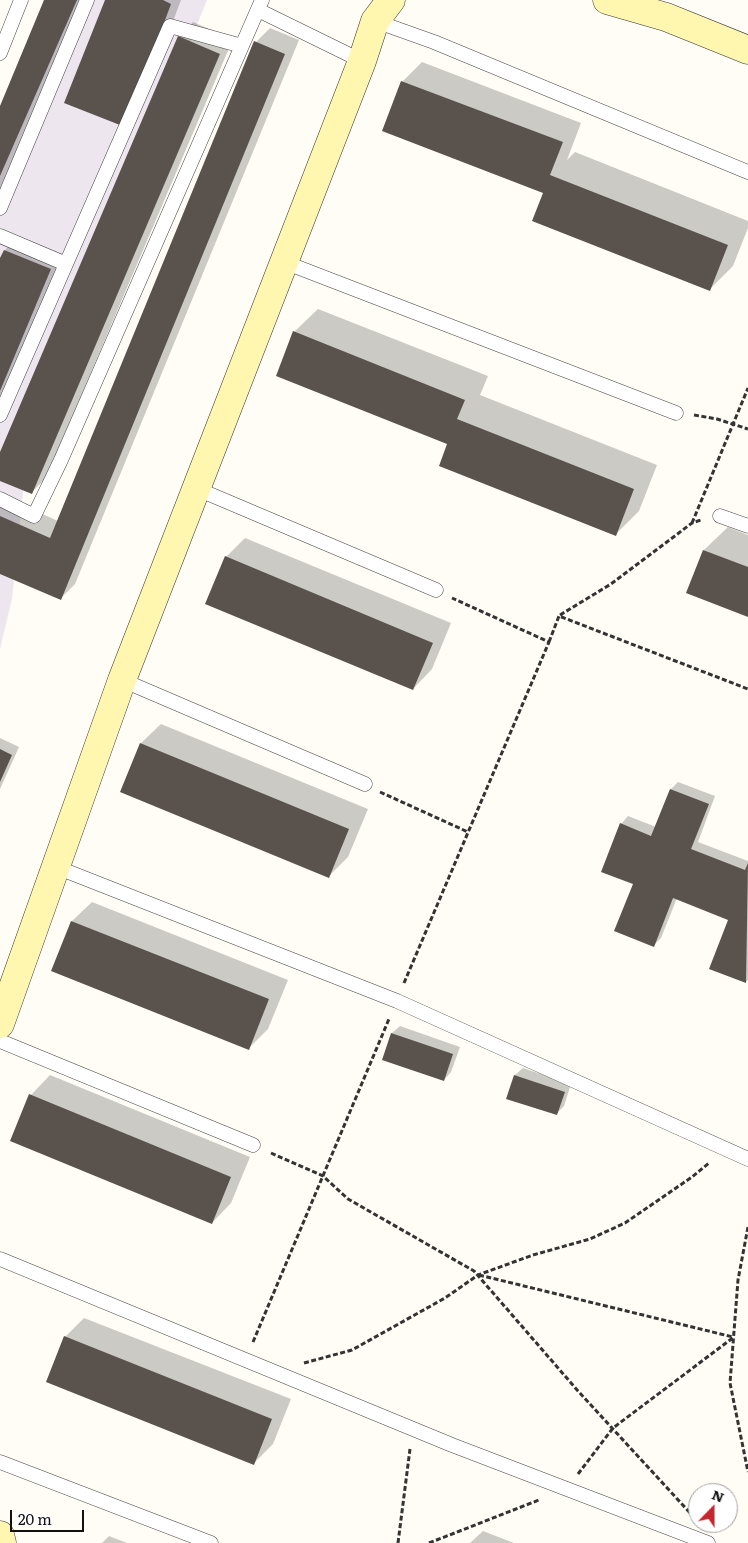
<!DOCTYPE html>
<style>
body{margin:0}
#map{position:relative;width:748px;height:1543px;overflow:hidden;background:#fffdf5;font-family:Literata,serif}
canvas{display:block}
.north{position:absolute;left:688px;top:1483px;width:50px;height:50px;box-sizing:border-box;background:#fff;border:1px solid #a0a0a0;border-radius:50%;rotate:22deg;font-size:14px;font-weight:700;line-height:20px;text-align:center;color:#111}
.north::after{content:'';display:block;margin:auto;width:18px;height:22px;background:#c4262e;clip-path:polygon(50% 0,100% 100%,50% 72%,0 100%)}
.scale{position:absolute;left:10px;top:1510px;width:74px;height:22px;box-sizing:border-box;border:2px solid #111;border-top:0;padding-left:6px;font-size:15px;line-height:18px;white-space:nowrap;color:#111;-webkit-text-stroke:4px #fff;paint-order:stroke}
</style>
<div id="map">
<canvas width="748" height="1543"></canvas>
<div class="north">N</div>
<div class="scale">20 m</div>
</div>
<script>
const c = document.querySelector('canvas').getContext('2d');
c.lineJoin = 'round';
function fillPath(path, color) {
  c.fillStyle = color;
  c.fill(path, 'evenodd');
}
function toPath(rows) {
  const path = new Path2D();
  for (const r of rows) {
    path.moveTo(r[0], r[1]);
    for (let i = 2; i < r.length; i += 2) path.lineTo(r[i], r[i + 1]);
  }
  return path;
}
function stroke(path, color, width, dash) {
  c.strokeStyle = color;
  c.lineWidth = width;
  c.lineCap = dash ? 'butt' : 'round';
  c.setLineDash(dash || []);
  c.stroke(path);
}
fillPath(toPath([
 [49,0,207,0,28,444,12,599,0,649,0,118]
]), '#eee6ef');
fillPath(toPath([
 [46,0,84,0,0,193,0,109],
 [106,0,181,0,139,111],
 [193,22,233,39,46,478,31,493,0,480,0,455,179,37],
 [270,28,299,40,75,584,61,598,0,572,0,495,58,521,256,42],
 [422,62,581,123,567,160,575,152,748,221,748,228,733,266,709,290,547,187,384,131,403,81],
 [19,236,65,255,0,408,0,261,5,250],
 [318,309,488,376,480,395,657,465,639,511,615,535,449,443,294,332],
 [728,527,748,535,748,616,688,592,704,550],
 [245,538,451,623,432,669,413,689,226,557],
 [161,724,368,809,348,857,329,876,122,791,141,743],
 [0,738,19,747,0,789],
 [678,782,715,796,698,842,748,861,748,980,746,982,711,968,730,919,677,898,661,938,654,945,634,883,621,824,628,816,656,827,671,789],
 [92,902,288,980,268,1029,249,1048,53,970,72,921],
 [400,1026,460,1047,451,1072,444,1080,383,1059,392,1033],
 [523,1068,571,1084,564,1106,556,1114,508,1098,515,1075],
 [50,1075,250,1157,231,1203,212,1223,31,1095],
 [84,1318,291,1399,273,1444,254,1463,65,1337],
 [483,1531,514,1543,470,1543],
 [109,1536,127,1543,102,1543]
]), '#0003');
fillPath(toPath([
 [44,0,77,0,0,176,0,106],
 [105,0,163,0,171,4,125,127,64,103],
 [178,36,220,54,32,494,0,481,0,452],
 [254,41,285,54,61,600,0,574,0,516,50,538],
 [401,81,563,142,550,175,728,245,710,291,532,221,543,193,382,131],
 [4,250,51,269,0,391,0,258],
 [293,331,465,400,457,419,634,489,616,536,439,466,447,444,276,376],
 [703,550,748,567,748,617,686,593],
 [225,556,433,643,413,690,205,604],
 [140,743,349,829,329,878,120,792],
 [0,749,12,755,0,782],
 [670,789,709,804,691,849,745,870,748,863,746,983,709,969,728,920,673,898,654,947,614,931,633,884,601,872,620,823,651,836],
 [71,921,269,999,249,1050,51,971],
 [391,1033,453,1054,444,1081,382,1060],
 [514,1075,565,1092,557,1115,506,1099],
 [29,1094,231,1177,212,1224,10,1141],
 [64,1336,272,1419,254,1465,46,1382]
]), '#5a524d');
const lane = toPath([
 [258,10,362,61],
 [375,21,434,42,748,172],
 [0,53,21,0],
 [0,208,87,0],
 [0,236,66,264],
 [284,262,676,413],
 [0,415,170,26,242,46],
 [195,488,436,590],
 [0,499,34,516,61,460,262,0],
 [720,516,748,526],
 [122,680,365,784],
 [56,867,397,1001,748,1159],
 [0,1041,253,1145],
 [0,1259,452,1445,708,1543],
 [0,1462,211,1543]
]);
const secondary = toPath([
 [607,0,666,17,748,50],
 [0,1024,122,680,362,61,375,21,391,0],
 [0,1535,2,1543]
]);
stroke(lane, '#444', 15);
stroke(secondary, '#333', 29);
stroke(toPath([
 [694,415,717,419,748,429],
 [692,523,748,388],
 [560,615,611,584,692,523,701,520],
 [549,642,559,616,748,689],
 [380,792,468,832],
 [404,983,549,642,452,598],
 [271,1153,323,1176,348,1199,474,1271,578,1391,692,1515],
 [748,1227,738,1280,730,1383,748,1472],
 [479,1275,733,1337],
 [253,1342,389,1019],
 [304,1363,352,1350,445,1298,478,1275,533,1255,590,1239,625,1223,692,1177,709,1163],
 [578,1474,613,1428,734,1337],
 [398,1543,410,1449],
 [429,1543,539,1500]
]), '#333', 3, [5, 2.5]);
stroke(lane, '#fff', 14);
stroke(secondary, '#fff6b0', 28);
</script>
